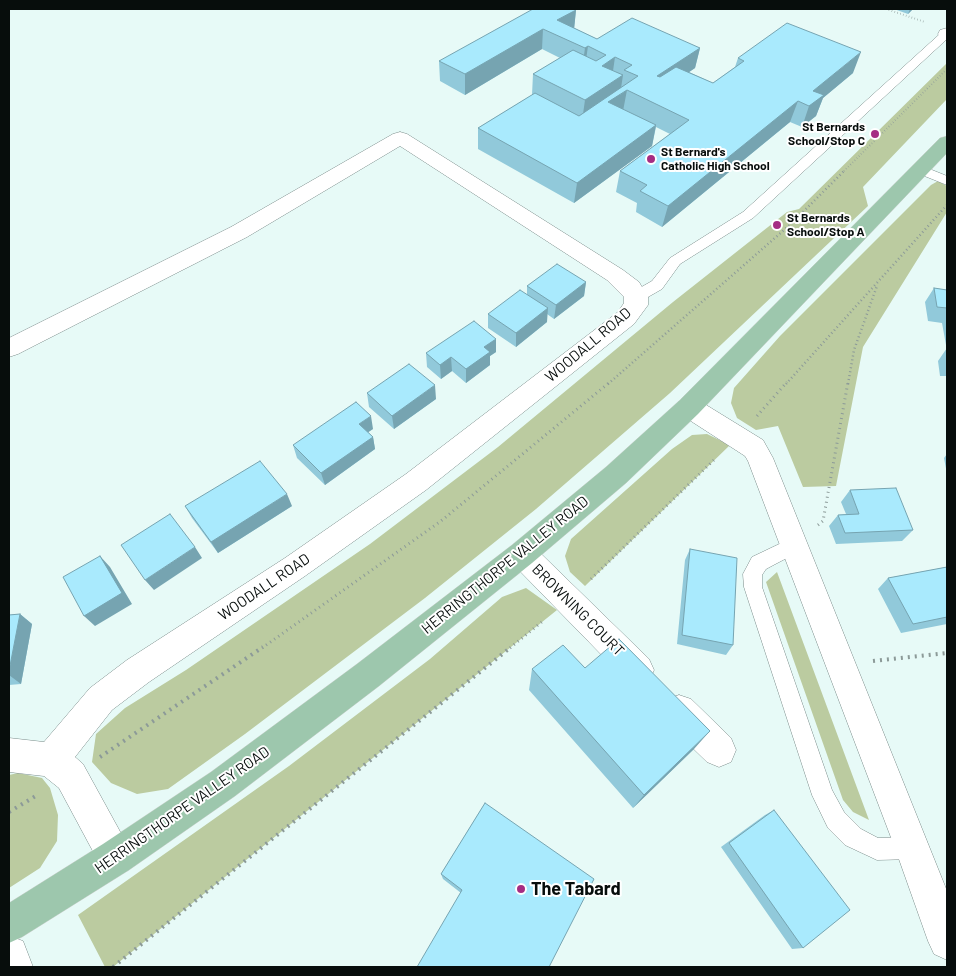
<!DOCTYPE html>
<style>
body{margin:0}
#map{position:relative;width:956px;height:976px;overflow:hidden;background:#e7faf7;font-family:Barlow,sans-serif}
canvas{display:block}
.frame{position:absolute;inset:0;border:10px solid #070d0c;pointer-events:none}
</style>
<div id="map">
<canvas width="956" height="976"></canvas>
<div class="frame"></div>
</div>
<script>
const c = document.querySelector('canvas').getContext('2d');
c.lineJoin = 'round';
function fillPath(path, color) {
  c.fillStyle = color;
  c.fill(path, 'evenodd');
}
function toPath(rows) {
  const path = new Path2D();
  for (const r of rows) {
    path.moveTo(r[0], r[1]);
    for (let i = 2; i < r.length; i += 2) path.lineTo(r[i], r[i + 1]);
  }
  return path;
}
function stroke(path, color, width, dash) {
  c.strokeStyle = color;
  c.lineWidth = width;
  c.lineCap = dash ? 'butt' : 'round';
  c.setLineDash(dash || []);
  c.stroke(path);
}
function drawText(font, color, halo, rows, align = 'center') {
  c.font = font + ' Barlow,sans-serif';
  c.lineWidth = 4;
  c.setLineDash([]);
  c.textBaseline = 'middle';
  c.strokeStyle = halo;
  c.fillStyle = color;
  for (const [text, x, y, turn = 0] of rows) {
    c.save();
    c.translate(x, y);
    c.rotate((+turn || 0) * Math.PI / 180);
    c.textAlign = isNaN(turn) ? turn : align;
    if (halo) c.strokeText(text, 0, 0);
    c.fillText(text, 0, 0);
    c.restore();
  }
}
fillPath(toPath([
 [947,63,947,99,863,187,868,206,670,393,536,509,425,598,245,734,168,789,137,794,111,783,92,762,96,734,125,708,186,670,370,544,498,447,673,302,787,212,799,209],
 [938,181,947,186,947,212,863,347,836,486,803,487,778,426,756,430,737,418,731,403,734,388,780,336,931,185],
 [707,434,730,445,585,586,570,572,565,556,571,539,672,449,692,435],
 [777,572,869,820,853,812,843,800,766,582],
 [526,588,557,610,113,967,105,967,78,915,289,766,430,659,502,597],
 [18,773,42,778,50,788,58,815,57,841,40,868,9,888,9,775]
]), '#bbcba0');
const service = toPath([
 [947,31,947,39,753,218,680,264,662,289,641,301,636,302,631,301,629,297,631,293,652,281,670,258,743,212,942,32,947,31],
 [922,166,947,176,947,185,917,173,916,170,917,167,922,166],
 [794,537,800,539,803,545,800,551,766,569,762,575,762,587,832,790,844,812,861,829,878,838,913,837,921,840,924,848,921,856,913,859,877,860,845,845,828,828,812,795,744,587,743,574,752,557,794,537]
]);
const minor = toPath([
 [947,28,947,39,940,38,938,34,940,30,947,28],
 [400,132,407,134,623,270,639,282,648,297,648,305,634,324,426,490,305,576,149,682,112,710,75,757,83,764,134,857,129,870,116,875,103,870,59,788,44,776,9,772,9,738,44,742,90,688,127,660,285,558,406,474,618,312,624,303,624,297,607,280,400,146,247,237,18,354,9,357,9,338,231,227,393,134,400,132],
 [689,397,698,400,763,440,773,458,947,891,947,960,934,954,928,941,895,848,748,461,745,456,680,414,676,407,680,400,689,397],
 [522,541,532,545,649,659,654,670,649,681,638,685,627,681,512,563,507,554,512,545,522,541],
 [679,695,691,699,731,738,736,750,731,762,719,767,707,762,667,723,663,711,667,699,679,695],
 [9,936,23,941,33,967,9,967,9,936]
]);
const primary = toPath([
 [947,136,947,153,698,414,626,483,532,563,379,686,235,796,129,870,22,937,9,943,9,903,103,844,211,772,357,664,512,545,606,467,680,400,940,138,947,136]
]);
stroke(service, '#7c8d8b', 1);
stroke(minor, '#7c8d8b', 1);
stroke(primary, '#d7d8d8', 1);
stroke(toPath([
 [886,9,925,22],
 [844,171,947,69]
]), '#8c9a98', 2, [0.5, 2.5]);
stroke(toPath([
 [608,384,792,223,845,170],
 [786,384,947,205],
 [848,384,854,350,877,286]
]), '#8c9a98', 2.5, [1, 3]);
stroke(toPath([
 [757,416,787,382],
 [818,525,823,521,848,382],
 [591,579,716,458],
 [262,648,441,521,610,382],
 [510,648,543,621]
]), '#8c9a98', 3, [1, 4]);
stroke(toPath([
 [873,661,947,653],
 [100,757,263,647],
 [9,812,39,794],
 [113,967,511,647]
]), '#8c9a98', 4, [2, 5]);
fillPath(service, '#fff');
fillPath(minor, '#fff');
fillPath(primary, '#9dc7ad');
fillPath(toPath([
 [894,9,913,9,908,14],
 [576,10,574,28,597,39,700,48,695,68,689,72,713,83,735,67,738,58,853,73,823,98,816,116,802,127,790,122,662,227,636,212,637,203,616,192,620,171,670,134,656,127,652,146,574,203,478,149,478,128,532,95,533,74,560,58,542,49,465,95,440,81,439,61],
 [586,282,584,296,554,319,547,314,547,322,516,347,488,328,488,314,527,294,527,286],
 [934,288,947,290,947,345,946,345,942,323,928,321,925,302],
 [496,339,496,352,490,356,490,365,466,383,452,371,441,379,427,367,426,353],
 [947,348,947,376,940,376,938,361],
 [367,393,436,399,394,429,369,407],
 [373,429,368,432,373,437,375,449,325,485,297,458,293,445],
 [947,454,947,474,944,458],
 [850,490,913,530,902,541,836,544,829,526,838,515,846,514,841,502],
 [185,506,292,506,218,553,192,518],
 [690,549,733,645,726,655,677,644,685,560],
 [947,567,947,624,901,633,878,589,888,578],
 [20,614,32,624,21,684,9,685,9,615],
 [585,668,694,749,633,808,529,690,532,669],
 [485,803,549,967,461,893,443,879,441,874],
 [774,810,803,948,792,949,721,847,765,815]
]), '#91c9da');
fillPath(toPath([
 [910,9,913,9,908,14],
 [576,10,574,30,557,20],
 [543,29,542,49,465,95,465,74],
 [588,46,585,67,582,69,585,48],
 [700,48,695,68,653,97,657,76],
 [861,52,853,73,823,98,816,116,802,127,809,106,813,91],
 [615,57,612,78,602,66],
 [623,75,620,95,627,90,623,111,582,121,585,100],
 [798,101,790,122,662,227,668,206],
 [656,125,652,146,574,203,577,183],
 [586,282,584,296,554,319,556,305],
 [548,308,547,322,516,347,516,333],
 [496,339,496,352,490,356,490,365,466,383,466,369,484,347],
 [451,357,452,371,441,379,440,365],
 [435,385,436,399,394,429,392,416],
 [371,416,373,429,361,437,359,424],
 [373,437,375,449,325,485,321,473],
 [287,494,292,506,218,553,211,542],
 [195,547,202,558,154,590,145,580],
 [100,556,110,567,132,604,95,626,84,616],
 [20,614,32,624,21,684,9,675,9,671],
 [710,731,694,749,633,808,644,795]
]), '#76a4b1');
const building = toPath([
 [533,9,573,9,576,10,557,20,597,39,632,18,700,48,657,76,660,77,676,67,713,83,744,61,738,58,787,23,861,52,813,91,824,95,809,106,798,101,668,206,640,191,647,185,620,171,689,120,627,90,608,102,656,125,577,183,478,128,535,93,579,116,638,76,624,70,632,65,615,57,602,66,623,75,585,100,533,74,573,50,596,61,606,55,588,46,585,48,543,29,465,74,439,61,533,9],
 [557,264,586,282,556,305,527,286,557,264],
 [934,288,947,290,947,308,937,307,934,288],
 [520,290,548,308,516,333,488,314,520,290],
 [474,321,496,339,484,347,490,352,466,369,451,357,440,365,426,353,474,321],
 [409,364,435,385,392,416,367,393,409,364],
 [356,402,371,416,359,424,373,437,321,473,293,445,356,402],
 [260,461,287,494,211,542,185,506,260,461],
 [896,488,913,530,845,533,838,515,859,514,850,490,896,488],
 [170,514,195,547,145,580,121,545,170,514],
 [690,549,737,558,733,645,682,635,690,549],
 [100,556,122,593,84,616,63,577,100,556],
 [947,567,947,617,913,624,888,578,947,567],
 [20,614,9,671,9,615,20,614],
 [619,639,710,731,644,795,532,669,563,645,585,668,619,639],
 [485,803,594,879,549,967,417,967,462,890,441,874,485,803],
 [774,810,850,910,803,948,729,843,774,810]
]);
fillPath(building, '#a9eafd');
stroke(building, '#76a4b1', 1);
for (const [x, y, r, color] of [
 [875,134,5,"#a52d83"],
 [651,159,5,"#a52d83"],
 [777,225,5,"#a52d83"],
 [521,889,5,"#a52d83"]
]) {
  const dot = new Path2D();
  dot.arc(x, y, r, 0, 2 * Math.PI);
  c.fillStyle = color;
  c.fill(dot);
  stroke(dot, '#fff', 2);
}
drawText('bold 12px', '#070d0c', '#fff', [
 ["St Bernards",865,127,"right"],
 ["School/Stop C",865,141,"right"],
 ["St Bernard's",661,152],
 ["Catholic High School",661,166],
 ["St Bernards",787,218],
 ["School/Stop A",787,232]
], 'left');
drawText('15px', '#070d0c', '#fff', [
 ["WOODALL ROAD",588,345,-40],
 ["HERRINGTHORPE VALLEY ROAD",505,565,-39],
 ["WOODALL ROAD",264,587,-34],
 ["BROWNING COURT",578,610,45],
 ["HERRINGTHORPE VALLEY ROAD",182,810,-35]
]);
drawText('bold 18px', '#070d0c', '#fff', [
 ["The Tabard",531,889]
], 'left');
</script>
